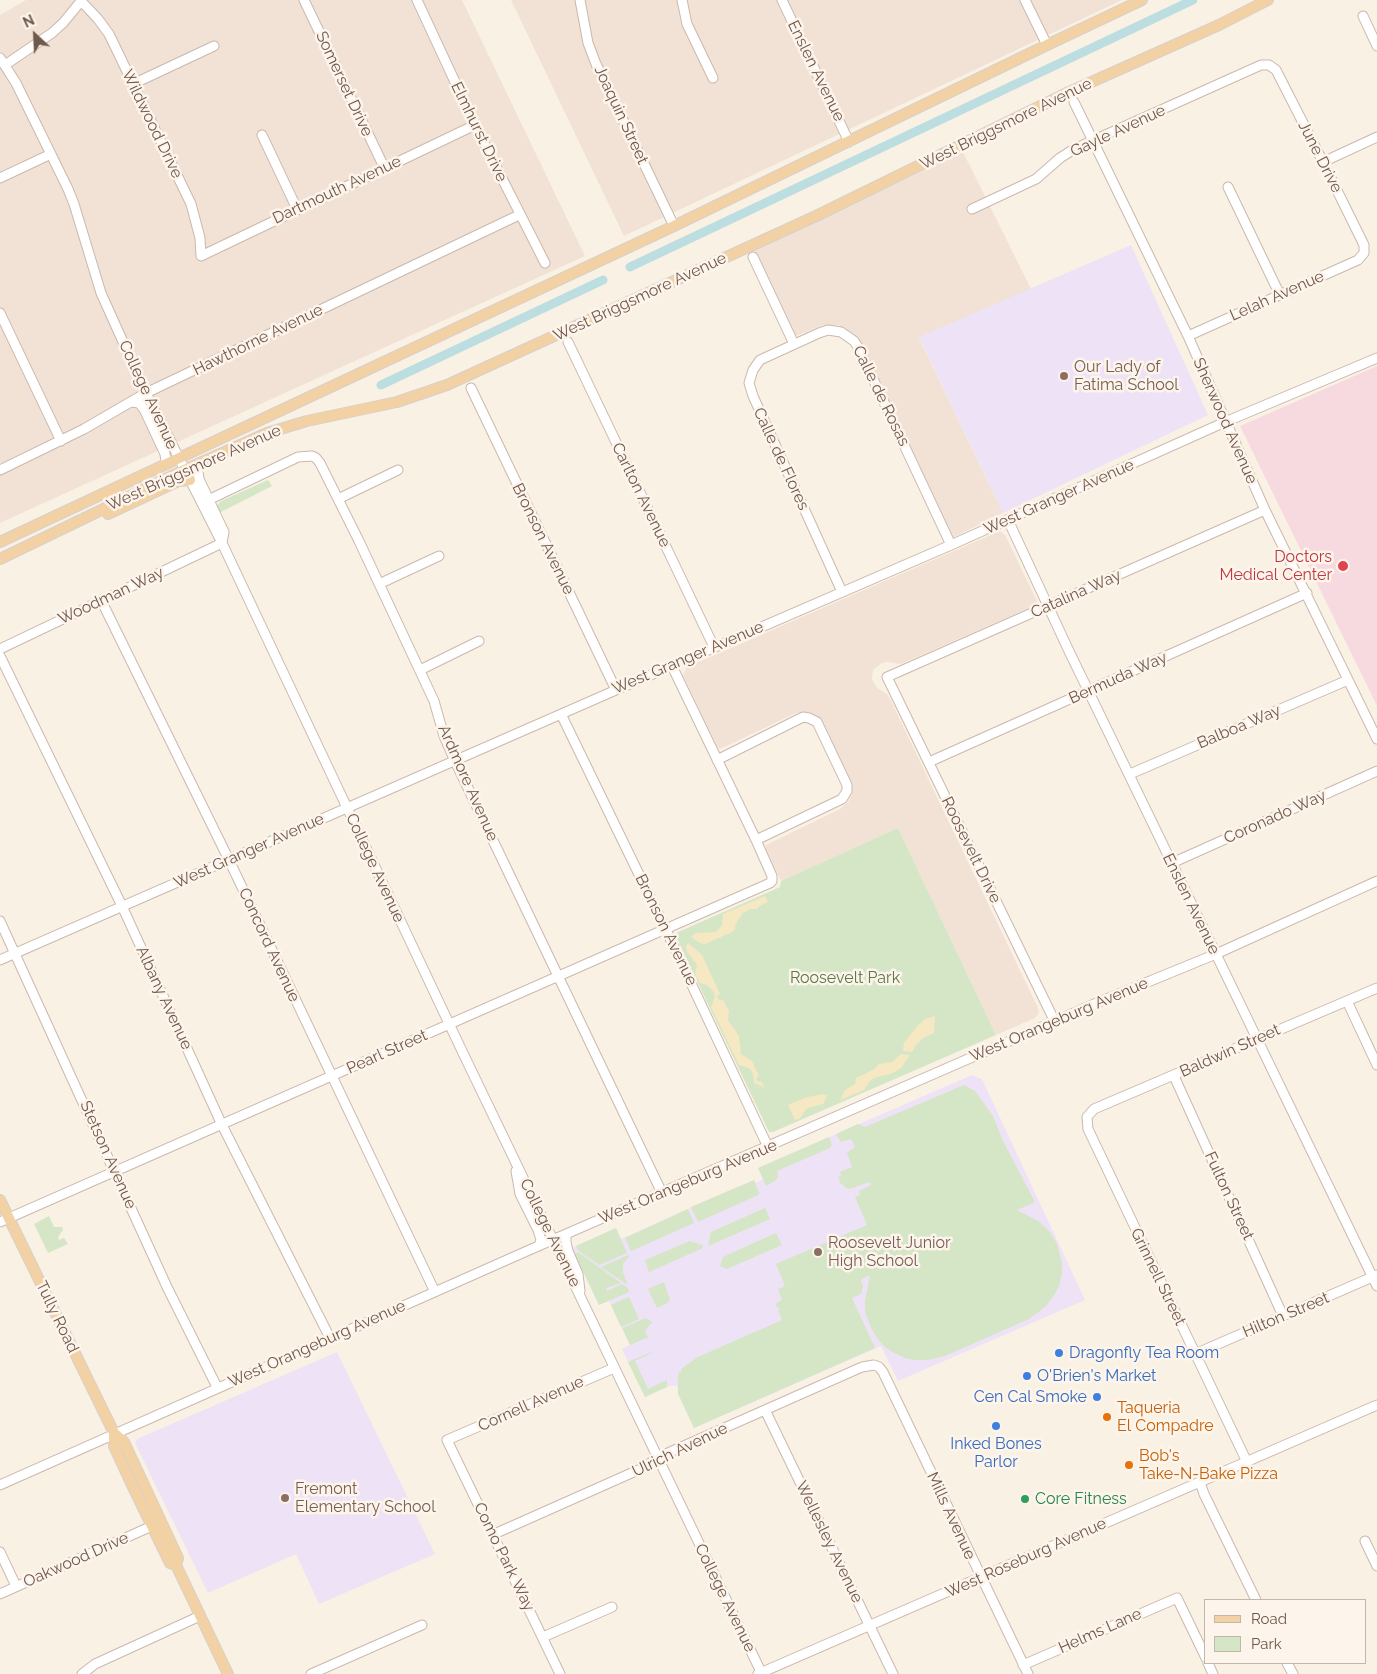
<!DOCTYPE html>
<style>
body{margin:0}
#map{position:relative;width:1377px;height:1674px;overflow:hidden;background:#faf1e5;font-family:Raleway,sans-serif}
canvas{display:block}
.legend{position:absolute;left:1204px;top:1599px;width:162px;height:65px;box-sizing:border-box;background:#fdf5eb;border:1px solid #c5b6ac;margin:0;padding:6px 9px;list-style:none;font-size:15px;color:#70584d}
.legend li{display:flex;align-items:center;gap:10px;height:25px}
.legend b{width:25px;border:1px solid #c5b6ac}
.north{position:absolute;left:10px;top:10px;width:50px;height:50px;-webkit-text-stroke:4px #fdf5eb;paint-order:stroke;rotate:335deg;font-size:14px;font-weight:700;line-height:20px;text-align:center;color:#70584d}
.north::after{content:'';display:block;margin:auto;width:18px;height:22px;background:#70584d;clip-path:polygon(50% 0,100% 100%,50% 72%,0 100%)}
</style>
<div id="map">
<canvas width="1377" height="1674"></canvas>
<ul class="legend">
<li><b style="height:6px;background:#f2d1a4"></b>Road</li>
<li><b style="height:14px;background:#d4e6c5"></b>Park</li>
</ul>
<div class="north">N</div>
</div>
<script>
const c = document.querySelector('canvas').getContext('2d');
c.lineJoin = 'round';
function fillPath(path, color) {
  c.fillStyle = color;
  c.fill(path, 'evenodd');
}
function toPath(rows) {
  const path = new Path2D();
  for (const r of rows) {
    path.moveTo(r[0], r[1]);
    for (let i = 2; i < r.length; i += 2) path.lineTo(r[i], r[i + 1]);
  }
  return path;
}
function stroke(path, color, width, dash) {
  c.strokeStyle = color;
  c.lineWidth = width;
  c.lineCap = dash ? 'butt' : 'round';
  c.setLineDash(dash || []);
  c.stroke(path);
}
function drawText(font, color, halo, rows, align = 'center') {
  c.font = font + ' Raleway,sans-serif';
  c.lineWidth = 5;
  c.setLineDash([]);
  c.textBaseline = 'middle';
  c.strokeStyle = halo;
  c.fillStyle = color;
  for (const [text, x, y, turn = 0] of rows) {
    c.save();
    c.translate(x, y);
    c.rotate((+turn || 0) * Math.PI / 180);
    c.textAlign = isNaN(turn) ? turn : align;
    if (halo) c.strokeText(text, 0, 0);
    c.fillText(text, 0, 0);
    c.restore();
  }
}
fillPath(toPath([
 [26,0,462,0,585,256,0,523,0,15],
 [511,0,1122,0,624,236],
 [963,152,1031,289,919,338,1003,513,952,538,853,334,838,325,823,325,793,337,754,250],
 [1000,531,1005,535,1037,601,1036,605,901,664,887,662,882,663,873,670,872,679,877,688,887,694,892,703,1038,1008,1039,1013,1035,1018,996,1035,898,828,781,881,766,849,766,845,840,809,848,802,852,795,852,787,850,780,820,719,807,712,796,713,720,749,717,746,683,675,687,667]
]), '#f1e2d5');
fillPath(toPath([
 [1131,245,1208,415,1003,513,919,337],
 [972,1075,982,1079,1085,1300,898,1381,881,1346,694,1428,680,1397,677,1386,669,1386,645,1397,622,1349,630,1345,609,1301,599,1305,573,1251,574,1247,616,1228,621,1239,719,1195,754,1180,756,1183,763,1179,758,1168],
 [337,1352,435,1554,319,1604,296,1554,208,1593,135,1443,137,1439]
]), '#eee2f6');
fillPath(toPath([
 [1377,366,1377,706,1240,426]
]), '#f7dadf');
fillPath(toPath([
 [268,480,272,486,219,513,216,507,221,501],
 [898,828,996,1035,773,1132,769,1132,675,935,676,933,780,887,781,881],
 [964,1085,975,1091,993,1116,1003,1141,1035,1202,1017,1210,1040,1222,1050,1232,1057,1244,1062,1263,1062,1274,1059,1286,1053,1297,1046,1306,1029,1319,945,1356,928,1360,915,1360,905,1358,889,1350,880,1342,872,1330,865,1312,865,1301,870,1275,862,1279,861,1282,863,1286,861,1294,852,1298,875,1348,694,1428,678,1394,678,1378,679,1372,682,1371,681,1369,698,1357,782,1320,778,1310,780,1309,779,1307,777,1308,775,1304,782,1300,778,1289,785,1286,776,1264,867,1225,855,1197,860,1195,859,1191,871,1185,869,1182,850,1189,844,1187,845,1186,841,1184,838,1177,841,1176,840,1172,852,1167,847,1153,855,1147,851,1139,841,1142,836,1134,858,1124,865,1127],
 [829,1137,832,1145,830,1148,777,1171,778,1177,776,1180,766,1186,758,1168],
 [754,1180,759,1193,758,1195,698,1222,691,1207],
 [765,1208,770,1219,708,1246,711,1232],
 [688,1209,694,1223,631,1251,625,1238],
 [49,1216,54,1227,62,1227,63,1230,58,1237,59,1240,64,1238,68,1244,48,1253,34,1224],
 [616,1228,627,1253,599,1265,579,1251,576,1246],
 [776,1233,782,1245,727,1269,720,1266,723,1257],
 [690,1241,702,1245,703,1248,649,1272,645,1260],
 [578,1252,621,1283,606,1288,607,1291,622,1284,628,1288,629,1292,599,1305,575,1254],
 [628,1255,629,1257,623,1263,623,1273,628,1285,601,1267],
 [664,1282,670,1300,667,1303,657,1308,648,1289],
 [629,1297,639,1319,621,1327,611,1305],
 [646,1318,652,1322,645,1331,649,1339,646,1338,630,1345,622,1328],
 [652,1352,652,1353,635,1361,648,1389,667,1380,667,1387,645,1397,628,1362]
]), '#d4e6c5');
fillPath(toPath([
 [765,896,768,902,758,907,758,909,751,909,743,913,738,920,735,927,735,929,732,932,705,944,700,943,691,937,696,933,716,932,722,925,723,914],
 [688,943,702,955,720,994,717,996,719,1000,723,1000,729,1011,728,1020,739,1036,741,1054,752,1061,759,1076,756,1078,758,1082,761,1081,765,1088,754,1083,753,1073,749,1068,739,1065,711,1007,715,997,713,991,707,985,700,983,695,974,697,965,687,952,686,947],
 [935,1016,934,1033,923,1038,916,1045,912,1052,903,1051,904,1043,917,1026,925,1019],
 [901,1054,910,1055,901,1068,893,1073,874,1078,869,1082,864,1090,840,1100,845,1090,855,1084,856,1078,873,1070,879,1064,892,1062],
 [823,1094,824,1095,828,1094,823,1104,807,1108,800,1118,795,1120,788,1105,807,1097]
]), '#f6e8c3');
stroke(toPath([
 [630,267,1193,0],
 [381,385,603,280]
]), '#bcdee1', 9);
const minor = toPath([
 [304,0,384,167],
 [417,0,475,125,545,263],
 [580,0,588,43,596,64,674,226],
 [682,0,687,24,713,78],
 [782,0,849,142],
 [1025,0,1047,45],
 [81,1,98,19,109,34,191,204,200,238,201,256,475,125],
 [1363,16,1377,46],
 [0,58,16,83,68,189,74,204,101,293,146,393,222,543,462,1051,762,1674],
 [5,65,52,33,63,23,82,0],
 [133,84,214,46],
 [1074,102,1188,336,1265,510,1377,739],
 [262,135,297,209],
 [1323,162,1377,137],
 [0,178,51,154],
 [1228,187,1280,295],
 [972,209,1036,179,1060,158,1074,149,1261,65,1269,65,1276,70,1323,162,1364,245,1364,253,1358,260,1188,336],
 [753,257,794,344],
 [0,313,61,441],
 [568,342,714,647],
 [471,388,616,690],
 [132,402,139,403,144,409,165,454,166,463],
 [0,470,84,429,146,393,519,215],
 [338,499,398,470],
 [202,503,298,457,312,456,316,458,320,463,359,541,434,701,444,736,455,761,662,1193],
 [1008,520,1068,649,1377,1286],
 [379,584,439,556],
 [842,592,753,396,749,383,753,370,760,360,819,333,828,330,841,332,854,341,858,347,951,545],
 [101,600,229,860,435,1292],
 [0,649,222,543,224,532,199,479,197,464],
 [0,656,122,906,222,1125,330,1338],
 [420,670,479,641],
 [561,714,666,930,768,1147],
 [717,760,803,717,809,718,817,722,847,785,847,791,842,799,756,840],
 [929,762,1307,593],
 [1130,774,1348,680],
 [1172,863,1377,771],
 [0,921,167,1287,217,1387],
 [0,960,616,690,951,545,1225,422,1377,358],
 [1347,1001,1377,1065],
 [1055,1022,887,677,1265,510],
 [1174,1076,1283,1316],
 [516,1171,520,1194,538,1230,541,1240,539,1246],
 [0,1222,770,883,772,881,772,876,756,840,672,666],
 [566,1234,566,1242,568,1251,578,1274,580,1291],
 [1195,1354,1377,1275],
 [765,1410,893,1674],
 [1247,1462,1088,1129,1087,1117,1094,1109,1377,988],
 [1200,1482,1204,1494,1256,1600],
 [0,1485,527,1251,1099,1002,1216,954,1377,881],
 [492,1535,645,1467,657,1458,670,1452,862,1367,874,1365,879,1367,883,1372,1028,1674],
 [1365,1541,1377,1566],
 [0,1552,16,1586],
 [0,1594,152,1526],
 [543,1637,612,1607],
 [1208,1663,1213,1674],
 [1287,1663,1293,1674],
 [1023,1665,1177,1598,1206,1658],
 [82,1674,95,1664,200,1616],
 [311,1674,422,1625],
 [560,1674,447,1440,614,1368],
 [758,1674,1377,1405]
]);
const major = toPath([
 [108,514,172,484,179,481,190,480],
 [0,542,674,226,1047,45,1142,0],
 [0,559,184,470,267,433,307,421,397,402,447,385,816,216,1069,92,1219,25,1268,0],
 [0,1200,114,1433,124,1442,178,1558,176,1565],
 [114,1433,114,1446,131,1483,170,1563,176,1565,228,1674]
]);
stroke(minor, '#cab8ad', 11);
stroke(major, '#d7d0cd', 12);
stroke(minor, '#fff', 9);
stroke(major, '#f2d1a4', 10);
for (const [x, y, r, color] of [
 [1064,376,5,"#8d6e63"],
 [1343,566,6,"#e0444e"],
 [818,1252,5,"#8d6e63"],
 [1059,1353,5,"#3f7fe0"],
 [1027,1376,5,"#3f7fe0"],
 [1097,1397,5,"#3f7fe0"],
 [1107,1417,5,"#e8710a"],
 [996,1426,5,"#3f7fe0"],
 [1129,1465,5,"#e8710a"],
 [285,1498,5,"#8d6e63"],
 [1025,1499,5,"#2e9e5b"]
]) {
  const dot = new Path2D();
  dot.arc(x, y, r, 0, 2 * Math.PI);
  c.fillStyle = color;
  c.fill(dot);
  stroke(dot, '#fdf5eb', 2);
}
drawText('16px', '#70584d', '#fdf5eb', [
 ["Enslen Avenue",816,71,64],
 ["Somerset Drive",344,84,65],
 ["Joaquin Street",621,115,65],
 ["Wildwood Drive",152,124,64],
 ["West Briggsmore Avenue",1006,124,-26],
 ["Gayle Avenue",1118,131,-25],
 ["Elmhurst Drive",479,132,64],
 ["June Drive",1320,157,63],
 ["Dartmouth Avenue",337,190,-25],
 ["Lelah Avenue",1277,296,-24],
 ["West Briggsmore Avenue",640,297,-25],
 ["Hawthorne Avenue",258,340,-26],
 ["College Avenue",148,395,65],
 ["Calle de Rosas",881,396,64],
 ["Sherwood Avenue",1225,421,66],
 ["Calle de Flores",781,459,65],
 ["West Briggsmore Avenue",194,468,-24],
 ["Carlton Avenue",641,495,64],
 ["West Granger Avenue",1059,497,-24],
 ["Bronson Avenue",543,539,64],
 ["Catalina Way",1076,594,-24],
 ["Woodman Way",111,596,-25],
 ["West Granger Avenue",688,658,-23],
 ["Bermuda Way",1118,678,-24],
 ["Balboa Way",1239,727,-23],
 ["Ardmore Avenue",468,783,66],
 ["Coronado Way",1275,817,-24],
 ["Roosevelt Drive",971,850,64],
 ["West Granger Avenue",249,851,-24],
 ["College Avenue",375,868,65],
 ["Enslen Avenue",1191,904,64],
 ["Bronson Avenue",666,930,64],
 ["Concord Avenue",269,945,65],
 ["Albany Avenue",164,998,65],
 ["West Orangeburg Avenue",1059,1020,-23],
 ["Baldwin Street",1230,1051,-24],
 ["Pearl Street",387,1052,-24],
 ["Stetson Avenue",108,1155,66],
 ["West Orangeburg Avenue",688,1182,-23],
 ["Fulton Street",1229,1196,65],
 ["College Avenue",550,1233,64],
 ["Grinnell Street",1158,1277,64],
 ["Hilton Street",1286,1315,-23],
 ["Tully Road",57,1317,64],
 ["West Orangeburg Avenue",317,1344,-24],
 ["Cornell Avenue",531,1404,-24],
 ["Ulrich Avenue",680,1450,-26],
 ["Mills Avenue",951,1516,65],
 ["Wellesley Avenue",829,1542,64],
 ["Como Park Way",504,1557,64],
 ["West Roseburg Avenue",1026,1558,-24],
 ["Oakwood Drive",76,1560,-24],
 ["College Avenue",725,1598,64],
 ["Helms Lane",1100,1631,-24]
]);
drawText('16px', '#785e54', '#fdf5eb', [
 ["Our Lady of",1074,367],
 ["Fatima School",1074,385],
 ["Roosevelt Junior",828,1243],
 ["High School",828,1261],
 ["Fremont",295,1489],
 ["Elementary School",295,1507]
], 'left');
drawText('16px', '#be3a42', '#fdf5eb', [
 ["Doctors",1332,557],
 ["Medical Center",1332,575]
], 'right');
drawText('16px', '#5a7a49', '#fdf5eb', [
 ["Roosevelt Park",845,978]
]);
drawText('16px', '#366cbe', '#fdf5eb', [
 ["Dragonfly Tea Room",1069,1353],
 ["O'Brien's Market",1037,1376],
 ["Cen Cal Smoke",1087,1397,"right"],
 ["Inked Bones",996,1444,"center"],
 ["Parlor",996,1462,"center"]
], 'left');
drawText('16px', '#c56008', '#fdf5eb', [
 ["Taqueria",1117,1408],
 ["El Compadre",1117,1426],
 ["Bob's",1139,1456],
 ["Take-N-Bake Pizza",1139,1474]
], 'left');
drawText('16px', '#27864d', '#fdf5eb', [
 ["Core Fitness",1035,1499]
], 'left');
</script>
